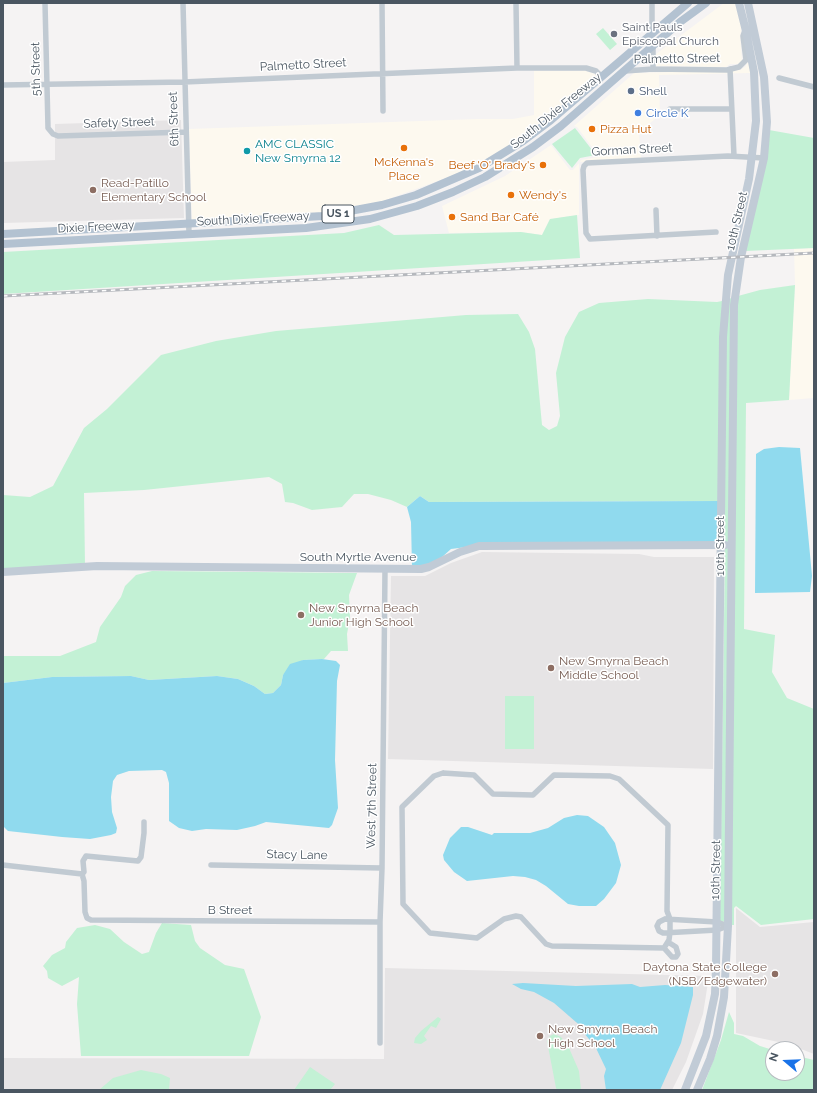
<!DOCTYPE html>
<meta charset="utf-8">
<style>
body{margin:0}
#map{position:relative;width:817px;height:1093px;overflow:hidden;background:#f5f3f3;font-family:Raleway,sans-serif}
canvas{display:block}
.frame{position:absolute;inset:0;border:4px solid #4a5661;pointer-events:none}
.north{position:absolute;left:765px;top:1041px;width:40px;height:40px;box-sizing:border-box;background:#fff;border:1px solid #b7bbc0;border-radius:50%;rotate:289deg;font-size:11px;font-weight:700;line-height:16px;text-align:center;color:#4a5661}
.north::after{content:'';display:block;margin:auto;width:14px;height:18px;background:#1a73e8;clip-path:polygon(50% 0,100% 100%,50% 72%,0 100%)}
</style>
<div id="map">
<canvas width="817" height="1093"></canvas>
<div class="frame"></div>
<div class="north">N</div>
</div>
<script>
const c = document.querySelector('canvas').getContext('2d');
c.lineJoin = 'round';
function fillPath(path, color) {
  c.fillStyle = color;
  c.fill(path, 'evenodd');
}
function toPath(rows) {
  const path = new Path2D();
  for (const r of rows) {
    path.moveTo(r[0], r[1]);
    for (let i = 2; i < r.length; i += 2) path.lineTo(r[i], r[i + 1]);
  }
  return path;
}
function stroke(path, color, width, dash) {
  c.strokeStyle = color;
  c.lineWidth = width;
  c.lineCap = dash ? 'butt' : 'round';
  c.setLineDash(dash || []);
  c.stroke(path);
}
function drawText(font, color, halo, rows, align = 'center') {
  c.font = font + ' Raleway,sans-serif';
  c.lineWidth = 3;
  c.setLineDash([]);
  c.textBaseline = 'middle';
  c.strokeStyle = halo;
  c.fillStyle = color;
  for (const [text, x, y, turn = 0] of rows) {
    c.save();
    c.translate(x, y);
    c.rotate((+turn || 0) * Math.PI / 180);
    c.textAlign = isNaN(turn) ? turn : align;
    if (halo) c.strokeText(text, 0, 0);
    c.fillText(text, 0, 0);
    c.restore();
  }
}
fillPath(toPath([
 [724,3,736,3,742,28,740,35,742,61,738,64,730,64,726,67,656,66,656,54],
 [749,61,750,73,659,75,660,115,639,132,641,158,580,162,581,160,597,157,598,155,577,127,574,126,634,73,740,70,745,67],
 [534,71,586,71,597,75,522,138,465,171,383,201,328,212,192,221,189,129,478,119,513,119,534,115],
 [551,145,570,170,573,170,579,163,579,215,550,219,542,235,521,232,449,233,442,206,505,176],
 [814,248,814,398,789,400,795,285,794,249]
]), '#fdf9ef');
fillPath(toPath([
 [181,120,184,218,3,223,3,162,55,160,55,124],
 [482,552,639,554,654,557,714,557,713,769,388,759,391,576,425,576,451,563],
 [736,908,760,927,814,922,814,1054,788,1044,736,1033],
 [385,968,709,976,703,1014,686,1062,672,1090,3,1090,3,1058,384,1059]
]), '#e6e4e5');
fillPath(toPath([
 [603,28,617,44,610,50,596,34],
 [575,128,596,155,580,158,572,168,552,144],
 [769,130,814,138,814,248,745,251],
 [577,215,580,258,3,294,3,252,344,233,379,225,394,235,521,232,542,235,550,219],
 [795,285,789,400,746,403,744,629,775,635,772,672,787,698,814,709,814,919,761,925,736,906,734,908,734,925,731,925,737,305,738,296,760,290],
 [732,298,729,542,724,542,726,337,728,299],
 [648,299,717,302,722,301,719,501,429,502,420,496,407,507,391,500,368,494,354,494,342,507,312,510,293,503,285,502,282,484,269,477,144,490,84,493,85,566,3,572,3,495,30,497,53,486,84,428,107,409,161,355,216,341,276,331,466,315,518,314,529,332,535,349,542,425,549,430,557,426,560,416,556,373,565,337,579,312,599,303],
 [725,548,729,548,725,922,720,921],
 [152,571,357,573,349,595,350,618,347,634,348,651,331,651,324,659,303,660,283,675,281,685,273,693,265,694,254,686,238,679,217,676,149,680,131,676,52,677,3,683,3,656,60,656,96,642,100,627,121,597,125,586,136,575],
 [505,696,534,696,534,749,505,749],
 [162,923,191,925,195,941,200,948,225,965,244,969,261,1017,249,1056,81,1056,77,1004,79,977,62,986,48,978,47,971,43,966,52,955,65,948,66,942,77,928,95,925,110,929,124,942,142,954,149,952,156,933],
 [729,1012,734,1023,734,1034,743,1036,760,1046,773,1050,773,1073,797,1073,797,1056,814,1060,814,1090,702,1090,721,1040],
 [438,1017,441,1019,436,1028,431,1026,424,1036,427,1040,421,1044,414,1043,415,1038,421,1031],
 [554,1034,561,1037,569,1048,579,1071,581,1090,557,1090,556,1088,547,1041,550,1036],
 [310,1067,335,1084,330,1090,294,1090],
 [141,1070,161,1074,170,1078,169,1090,99,1090,113,1078]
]), '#c3f1d5');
fillPath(toPath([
 [779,447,800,448,812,576,810,592,755,593,756,454,764,449],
 [420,496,429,502,719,501,719,542,467,547,451,549,441,558,428,565,412,567,411,522,407,507],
 [322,659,336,661,340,665,337,681,335,760,338,808,332,825,329,828,266,822,255,826,237,830,206,829,192,831,179,828,169,821,169,783,166,772,162,770,129,771,117,775,113,781,111,797,112,812,117,828,116,833,111,835,90,839,62,837,8,831,3,826,3,683,52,677,131,676,149,680,217,676,238,679,254,686,265,694,273,693,281,685,283,675,290,664,303,660],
 [577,815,588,816,604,827,615,843,621,865,616,883,604,899,596,906,579,906,568,904,546,886,536,880,525,877,513,876,467,881,454,872,444,860,443,855,450,838,461,827,468,827,492,835,494,833,530,833,548,828,564,818],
 [523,983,576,986,632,984,640,987,665,985,693,987,693,995,681,1043,660,1090,606,1090,604,1076,606,1069,595,1046,583,1032,584,1029,554,1003,534,992,521,989,512,984]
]), '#90daee');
stroke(toPath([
 [45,3,48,128,53,134,58,136,186,132],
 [183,3,189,234],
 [382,3,383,111],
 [516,3,517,68],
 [652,33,652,3],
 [653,69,653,47],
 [730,69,734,156],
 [625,71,653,69,727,70,739,67,746,60,743,36,745,30],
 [779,78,814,87],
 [3,85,184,82,517,68,586,68,596,71,602,77],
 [670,109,731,109],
 [656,210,657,236],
 [716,232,590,239,586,233,583,170,584,166,587,163,728,156,764,158],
 [443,773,474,775,493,794,533,795,554,775,610,776,619,779,668,825,667,911,670,919,670,932,669,940,664,948,552,946,546,944,521,917,516,916,504,919,477,938,430,933,403,904,402,807,434,776,443,773],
 [3,865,82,874,84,872,83,861,86,856,138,861,141,857,144,833,144,822],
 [211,865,382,868],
 [82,874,84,881,85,912,87,918,91,920,380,922],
 [665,919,717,922,728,926,717,930,663,933,659,931,657,926,659,922,665,919],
 [664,948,672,957,676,957,678,954,676,947,668,942],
 [380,1043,380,922,382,868,385,570]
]), '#c1cad2', 5.5);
stroke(toPath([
 [3,572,97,566,421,569,429,567,460,552,479,546,725,545],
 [685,1090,706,1036,715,994,716,967,723,337,728,275,749,179,756,121,754,72,746,31,739,3],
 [697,1090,710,1059,717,1036,724,997,728,926,734,305,741,257,764,158,767,122,764,77,748,3]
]), '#c1cbd6', 8);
stroke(toPath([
 [3,234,323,216,382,205,416,195,479,168,523,141,551,120,688,3],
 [3,244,306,228,370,219,417,206,453,192,485,177,533,147,561,126,680,22,706,3]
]), '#b3c2d1', 8);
const rail = toPath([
 [3,296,814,253]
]);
stroke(rail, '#b5b8bd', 3);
stroke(rail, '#fff', 1.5, [4.5]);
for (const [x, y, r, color] of [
 [614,34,4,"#6b7280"],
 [631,91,4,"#5c6f8a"],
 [638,113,4,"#3f7fe0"],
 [592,129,4,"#e8710a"],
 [404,148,4,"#e8710a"],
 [247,151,4,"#0f9aa8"],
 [543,165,4,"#e8710a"],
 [93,190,4,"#8d6e63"],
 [511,195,4,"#e8710a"],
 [452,217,4,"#e8710a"],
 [301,615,4,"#8d6e63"],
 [551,668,4,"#8d6e63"],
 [775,974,4,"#8d6e63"],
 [540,1036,4,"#8d6e63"]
]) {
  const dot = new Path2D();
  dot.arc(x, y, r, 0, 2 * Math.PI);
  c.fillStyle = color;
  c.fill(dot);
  stroke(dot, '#fff', 1.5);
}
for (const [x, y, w] of [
 [338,214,32]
]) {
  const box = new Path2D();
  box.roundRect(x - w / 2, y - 9, w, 18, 3);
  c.fillStyle = '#fff';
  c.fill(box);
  stroke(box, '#4a5661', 1);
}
drawText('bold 11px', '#4a5661', null, [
 ["US 1",338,214]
]);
drawText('12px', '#5b616d', '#fff', [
 ["Saint Pauls",622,27],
 ["Episcopal Church",622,41]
], 'left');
drawText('12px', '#4a5661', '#fff', [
 ["Palmetto Street",677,59,-1],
 ["Palmetto Street",303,65,-3],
 ["5th Street",36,69,-91],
 ["South Dixie Freeway",556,111,-39],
 ["6th Street",174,119,-92],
 ["Safety Street",119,123,-2],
 ["Gorman Street",632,150,-3],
 ["South Dixie Freeway",253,219,-3],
 ["10th Street",737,221,-77],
 ["Dixie Freeway",96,227,-3],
 ["10th Street",720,546,-90],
 ["South Myrtle Avenue",358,557],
 ["West 7th Street",372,806,-89],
 ["Stacy Lane",297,855,1],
 ["10th Street",716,870,-89],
 ["B Street",230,910]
]);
drawText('12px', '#4e5e75', '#fff', [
 ["Shell",639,91]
], 'left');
drawText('12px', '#366cbe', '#fff', [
 ["Circle K",646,113]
], 'left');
drawText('12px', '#c56008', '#fff', [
 ["Pizza Hut",600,129],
 ["McKenna's",404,162,"center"],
 ["Place",404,176,"center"],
 ["Beef 'O' Brady's",535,165,"right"],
 ["Wendy's",519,195],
 ["Sand Bar Café",460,217]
], 'left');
drawText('12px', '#0d838f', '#fff', [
 ["AMC CLASSIC",255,144],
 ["New Smyrna 12",255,158]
], 'left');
drawText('12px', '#785e54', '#fff', [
 ["Read-Patillo",101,183],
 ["Elementary School",101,197],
 ["New Smyrna Beach",309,608],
 ["Junior High School",309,622],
 ["New Smyrna Beach",559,661],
 ["Middle School",559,675],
 ["Daytona State College",767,967,"right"],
 ["(NSB/Edgewater)",767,981,"right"],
 ["New Smyrna Beach",548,1029],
 ["High School",548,1043]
], 'left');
</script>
